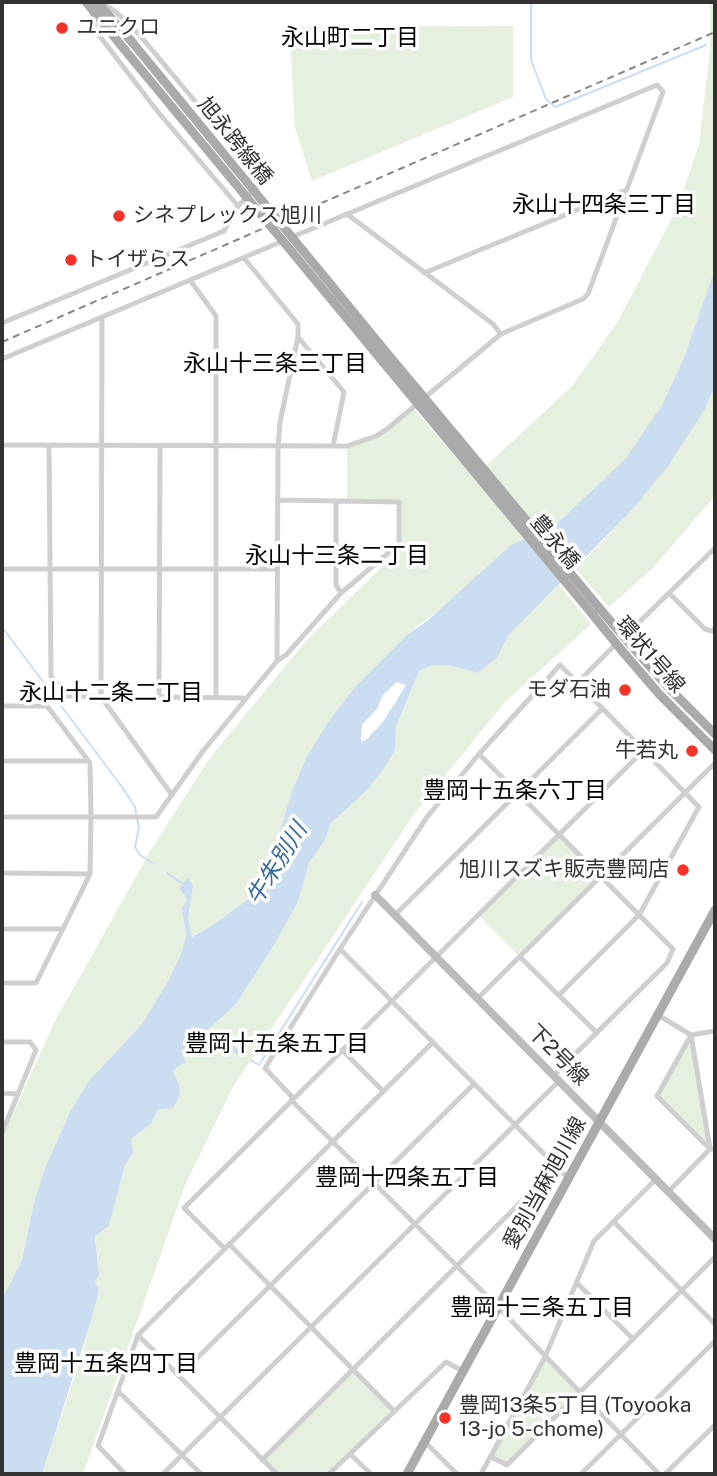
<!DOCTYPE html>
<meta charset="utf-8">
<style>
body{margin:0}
#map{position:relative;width:717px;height:1476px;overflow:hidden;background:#fff;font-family:"Public Sans",sans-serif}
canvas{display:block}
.frame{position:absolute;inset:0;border:4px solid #323232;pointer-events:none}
</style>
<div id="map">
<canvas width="717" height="1476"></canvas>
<div class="frame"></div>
</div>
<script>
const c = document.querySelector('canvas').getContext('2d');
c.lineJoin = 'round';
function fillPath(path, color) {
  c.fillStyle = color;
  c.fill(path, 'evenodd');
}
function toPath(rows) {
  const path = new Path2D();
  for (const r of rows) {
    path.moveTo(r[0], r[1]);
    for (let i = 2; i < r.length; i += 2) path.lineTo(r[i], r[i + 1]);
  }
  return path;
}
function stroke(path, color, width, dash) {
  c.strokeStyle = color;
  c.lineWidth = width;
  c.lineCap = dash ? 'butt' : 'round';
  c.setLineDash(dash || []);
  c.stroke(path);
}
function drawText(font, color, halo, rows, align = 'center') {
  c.font = font + ' "Public Sans","Noto Sans JP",sans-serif';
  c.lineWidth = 7;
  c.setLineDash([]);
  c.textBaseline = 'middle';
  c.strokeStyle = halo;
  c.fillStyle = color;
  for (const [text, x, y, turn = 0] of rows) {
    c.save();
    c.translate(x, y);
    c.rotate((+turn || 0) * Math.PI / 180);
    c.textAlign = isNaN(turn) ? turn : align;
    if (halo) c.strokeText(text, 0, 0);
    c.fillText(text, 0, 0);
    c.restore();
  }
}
fillPath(toPath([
 [710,2,715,2,715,269,712,283,685,355,662,405,645,432,626,458,564,517,549,529,536,531,484,468,573,385,618,321,678,207,699,144,710,49],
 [513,26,513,97,312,181,295,128,291,56,292,27],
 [715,386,715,496,652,569,609,607,576,569,631,511,705,409],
 [413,408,473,477,529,538,408,634,354,688,328,722,306,758,292,791,264,882,255,894,213,925,191,937,188,918,193,886,188,878,179,889,185,896,186,901,182,909,186,936,181,954,168,981,142,1024,116,1052,68,1116,45,1168,34,1202,22,1260,2,1299,2,1138,55,1021,152,848,209,759,305,642,399,550,399,502,347,501,347,446,376,436],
 [559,585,591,624,504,703,414,814,233,1087,186,1183,83,1474,42,1474,84,1348,99,1290,95,1281,98,1259,95,1236,109,1226,124,1168,133,1152,131,1139,151,1124,158,1109,179,1084,173,1071,181,1064,181,1051,205,1034,238,1054,240,1049,209,1029,236,1004,274,945,298,902,309,863,325,840,330,824,364,793,395,750,396,727,419,671,433,665,448,665,478,673,497,658,508,636],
 [558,834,601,877,520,957,478,915],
 [691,1035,710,1149,657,1096],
 [545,1357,579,1392,507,1465,491,1457],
 [353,1369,394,1411,329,1474,277,1474,262,1460]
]), '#e6f0df');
fillPath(toPath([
 [715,269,715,386,705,409,668,466,631,511,508,636,497,658,478,673,448,665,433,665,419,671,396,727,395,750,383,770,364,793,330,824,325,840,309,863,298,902,274,945,236,1004,209,1029,240,1050,238,1055,206,1034,181,1051,186,1063,181,1064,173,1071,179,1084,180,1095,173,1108,158,1109,151,1124,131,1139,133,1152,124,1168,109,1226,95,1236,99,1275,95,1281,99,1290,92,1318,42,1474,2,1474,2,1299,22,1260,34,1202,45,1168,68,1116,89,1081,142,1024,168,981,181,954,186,936,182,909,186,901,185,896,179,889,188,877,193,886,188,918,192,937,213,925,255,894,264,882,292,791,306,758,328,722,354,688,408,634,427,621,511,545,549,529,564,517,626,458,662,405,685,355],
 [397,682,406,685,383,722,367,739,361,742,362,725,377,709,383,695]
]), '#cbddf0');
stroke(toPath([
 [531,3,531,60,546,99,555,107,706,45],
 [2,627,122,787,135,807,136,813],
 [137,819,139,827,135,847,140,855,152,863],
 [167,873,183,884],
 [251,1060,259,1065,362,902]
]), '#cbddf0', 2);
stroke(toPath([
 [92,12,95,30,158,112,238,206],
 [347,214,493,324,501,334],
 [244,258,298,324,298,337,280,422,278,447,277,661],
 [424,273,626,190],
 [190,280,216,316,216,696],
 [102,317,101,697,172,795],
 [2,323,224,231,238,206,262,181,137,32,116,12,101,3],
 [298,337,344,392,333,446],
 [2,359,283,241],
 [2,445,347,446,376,436,387,429,501,334,583,299,588,294,663,92,657,85,292,237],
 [49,445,51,676,65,696,244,698],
 [336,501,336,585,341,593],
 [2,569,277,569],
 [669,593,705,629,712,631,715,628],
 [624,637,715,548],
 [577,683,617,643],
 [159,696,160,446],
 [2,706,47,706,90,763,91,817,90,874,36,983,2,983],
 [479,754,673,949,667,963,554,1075],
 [2,761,88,761],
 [2,817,156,817,203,751,277,661,286,655,341,593,399,544,399,502,277,500],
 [2,873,90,874],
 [395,915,602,709],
 [2,929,63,929],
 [340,949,568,1178],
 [520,957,597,1033],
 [477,999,715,763],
 [658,1015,691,1035,715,1031],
 [691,1035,657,1096,710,1149],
 [691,1035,710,1149],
 [2,1042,30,1042,36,1050,2,1133],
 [342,1050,383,1091],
 [2,1093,17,1094],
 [293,1098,265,1068,340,949,427,817,479,754,560,665,699,807,639,915,559,995],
 [291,1100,497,1306,659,1474],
 [669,1191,710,1149,715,1149],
 [614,1222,715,1324],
 [229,1244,394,1411],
 [224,1248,184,1208,643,751],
 [577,1283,633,1339],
 [138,1335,277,1474],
 [179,1376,474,1084],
 [118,1391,201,1474],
 [425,1442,457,1474],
 [350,1454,371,1474],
 [491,1457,507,1465,715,1257],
 [262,1460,556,1167],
 [125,1474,98,1446,138,1335,433,1042],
 [163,1474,559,1081],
 [329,1474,446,1362,463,1371],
 [481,1474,545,1357,594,1241,656,1179],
 [581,1474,715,1341],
 [665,1474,715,1425]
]), '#cfcfcf', 5);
stroke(toPath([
 [375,895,715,1239]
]), '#bcbcbc', 8);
stroke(toPath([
 [86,2,124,49],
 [97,2,132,42],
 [391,358,600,609],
 [383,362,593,615],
 [631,645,668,687,715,734],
 [623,652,660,695,715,750],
 [407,1474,715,910]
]), '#aaa', 9);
stroke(toPath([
 [2,342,715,32]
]), '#878787', 2, [7, 5]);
stroke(toPath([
 [132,42,391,358],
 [124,49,383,362],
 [600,609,631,645],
 [593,615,623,652]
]), '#aaa', 9);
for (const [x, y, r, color] of [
 [62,28,7,"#f63127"],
 [119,216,7,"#f63127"],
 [71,260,7,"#f63127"],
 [625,690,7,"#f63127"],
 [692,751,7,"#f63127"],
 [683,870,7,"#f63127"],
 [445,1418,7,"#f63127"]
]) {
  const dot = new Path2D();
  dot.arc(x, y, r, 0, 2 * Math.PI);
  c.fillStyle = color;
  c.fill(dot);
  stroke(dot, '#fff', 2.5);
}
drawText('21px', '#323232', '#fff', [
 ["ユニクロ",76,28],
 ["シネプレックス旭川",133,216],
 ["トイザらス",85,260],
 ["モダ石油",611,690,"right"],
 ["牛若丸",678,751,"right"],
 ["旭川スズキ販売豊岡店",669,870,"right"],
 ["豊岡13条5丁目 (Toyooka",459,1406],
 ["13-jo 5-chome)",459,1430]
], 'left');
drawText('21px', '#323232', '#fff', [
 ["旭永跨線橋",235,141,51],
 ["豊永橋",555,542,50],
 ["環状1号線",650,655,49],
 ["下2号線",558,1055,45],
 ["愛別当麻旭川線",545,1183,-61]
]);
drawText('23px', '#000', '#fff', [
 ["永山町二丁目",350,38],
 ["永山十四条三丁目",604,205],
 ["永山十三条三丁目",275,364],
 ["永山十三条二丁目",337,556],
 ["永山十二条二丁目",111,693],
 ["豊岡十五条六丁目",515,791],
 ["豊岡十五条五丁目",277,1044],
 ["豊岡十四条五丁目",407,1178],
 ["豊岡十三条五丁目",542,1308],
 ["豊岡十五条四丁目",106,1364]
]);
drawText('italic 23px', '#36699e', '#fff', [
 ["牛朱別川",277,864,-58]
]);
</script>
